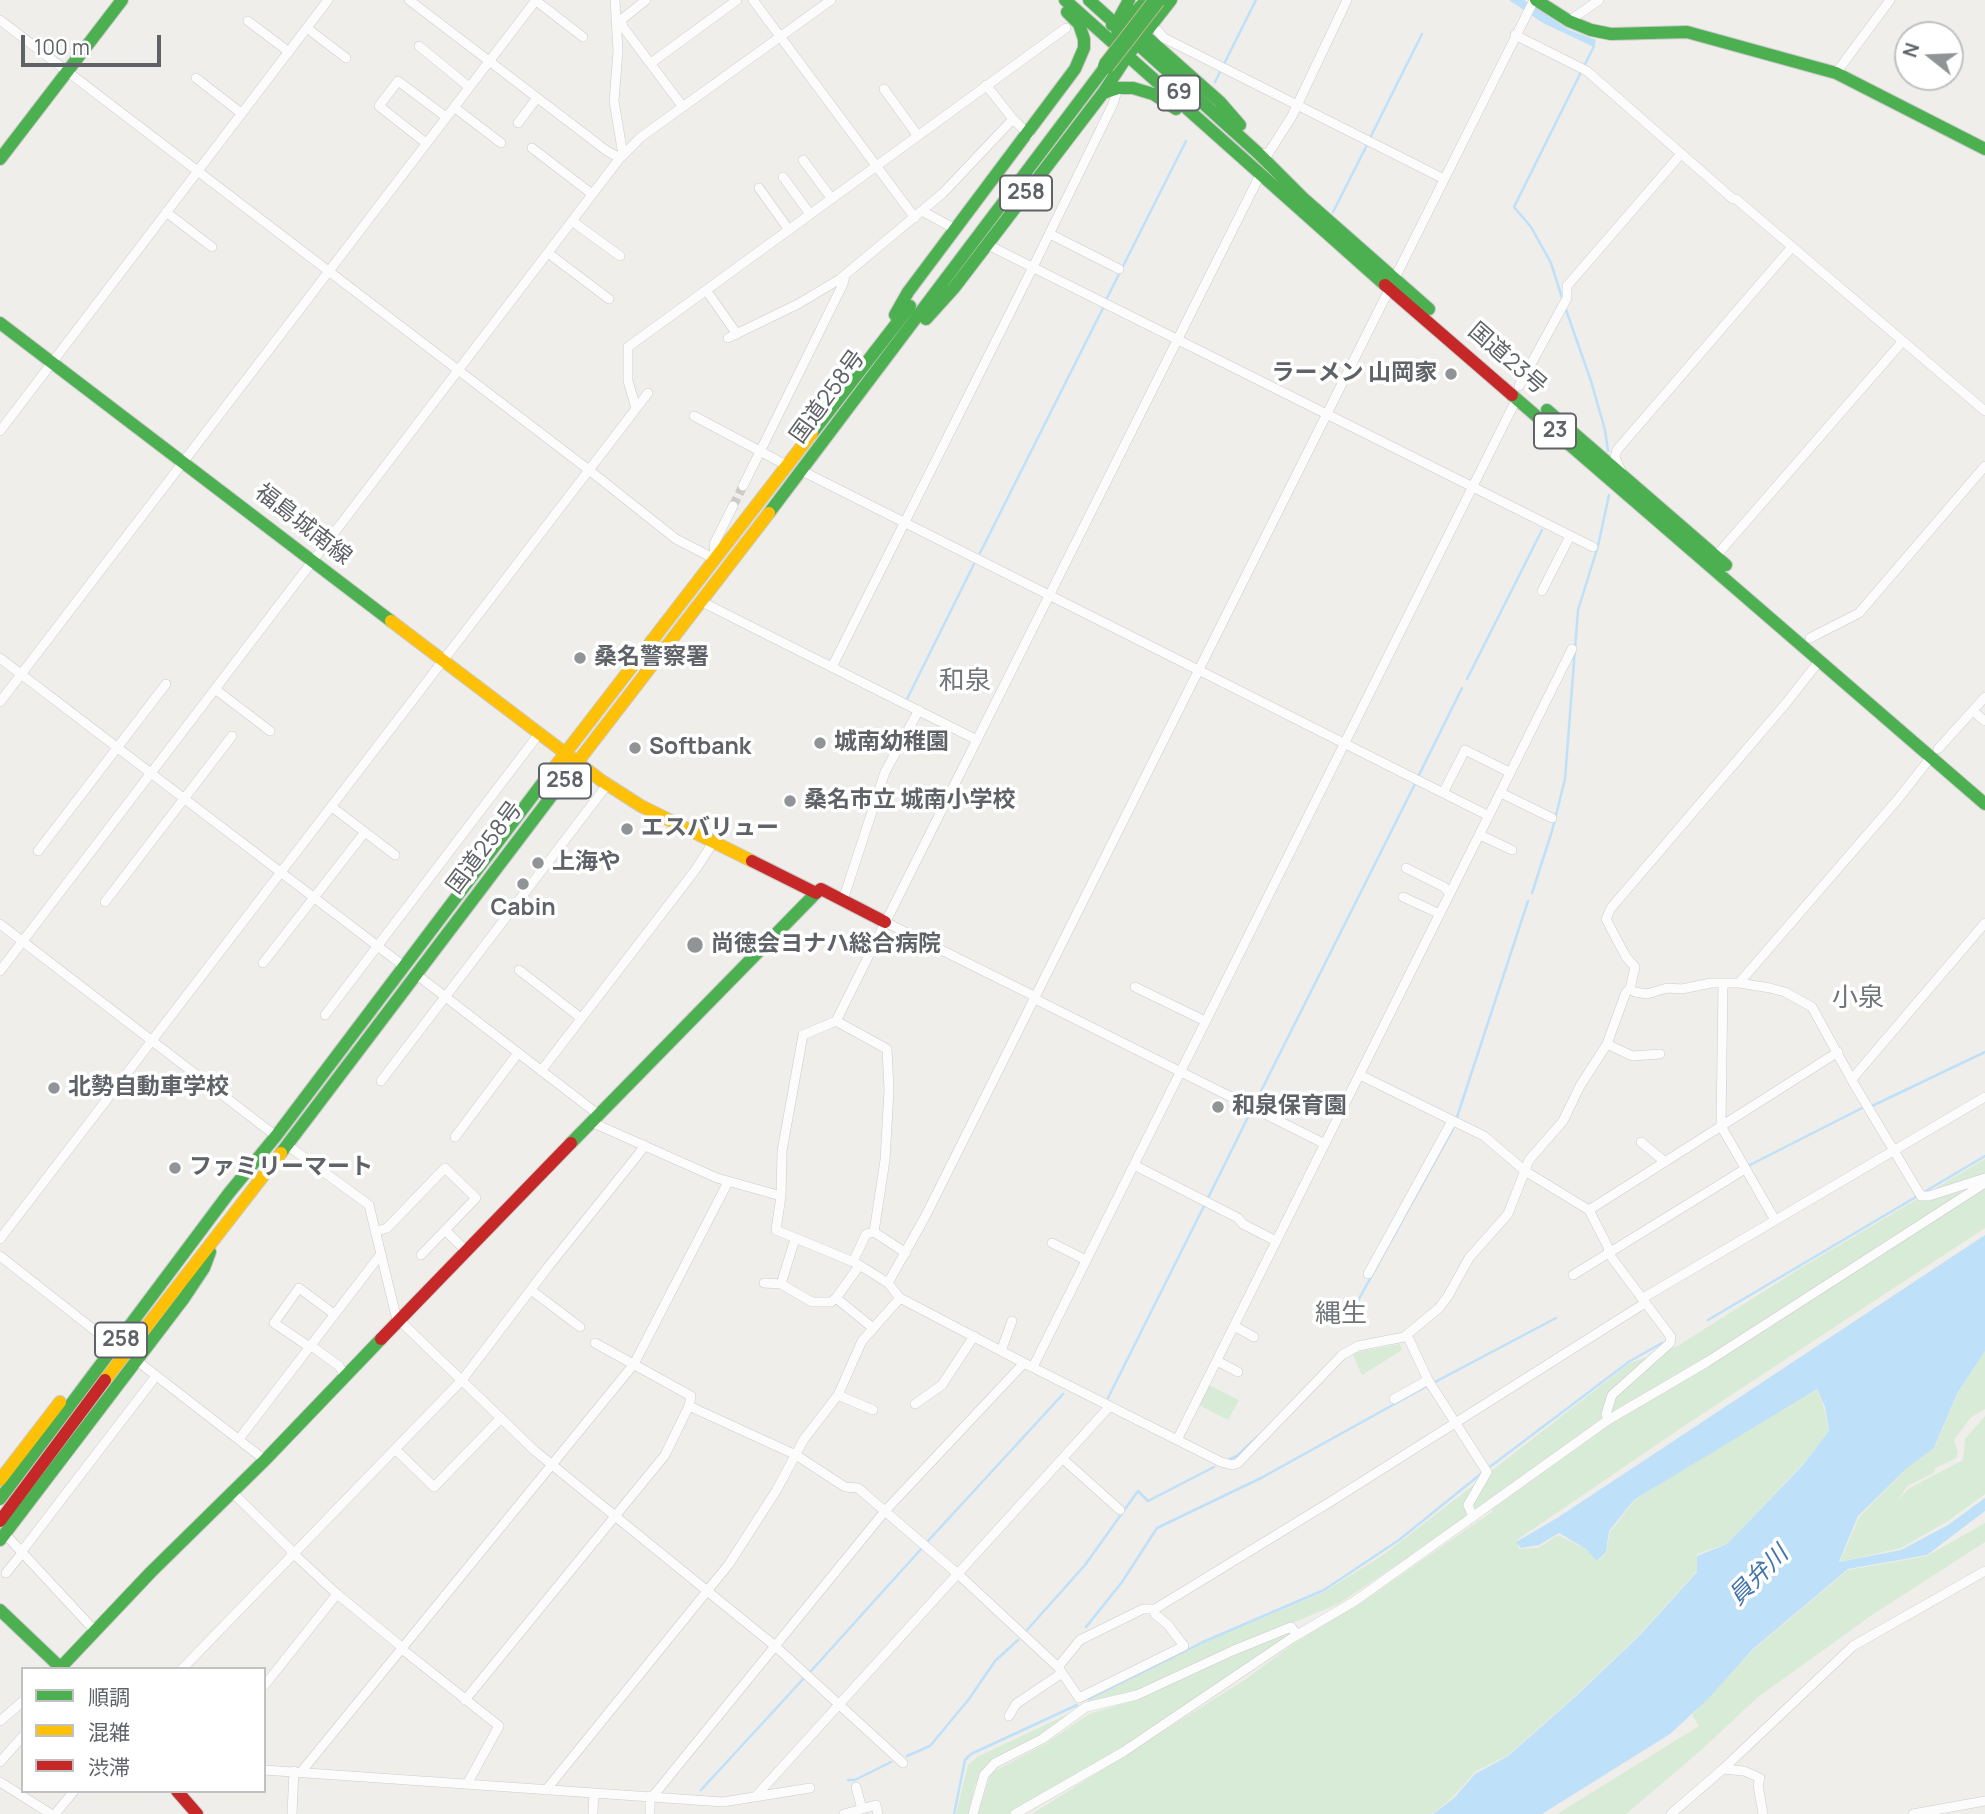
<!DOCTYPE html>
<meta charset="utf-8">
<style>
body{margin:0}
#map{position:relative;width:1985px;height:1814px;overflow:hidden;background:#efeeea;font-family:Manrope,"Noto Sans JP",sans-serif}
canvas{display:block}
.legend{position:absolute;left:21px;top:1667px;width:245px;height:126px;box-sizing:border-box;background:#fff;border:2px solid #bfc1c3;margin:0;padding:9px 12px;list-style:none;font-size:21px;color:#5f6368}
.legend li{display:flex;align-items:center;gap:14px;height:35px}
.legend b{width:35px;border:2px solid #bfc1c3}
.north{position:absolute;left:1894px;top:21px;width:70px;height:70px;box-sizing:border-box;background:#fff;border:2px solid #bfc1c3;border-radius:50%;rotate:288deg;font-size:19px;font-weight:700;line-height:28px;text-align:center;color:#5f6368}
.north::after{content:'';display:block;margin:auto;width:24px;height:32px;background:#919496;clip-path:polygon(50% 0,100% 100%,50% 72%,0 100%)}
.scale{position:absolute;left:21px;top:35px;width:140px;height:32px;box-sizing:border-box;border:4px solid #5f6368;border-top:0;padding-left:9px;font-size:21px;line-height:24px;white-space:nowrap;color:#5f6368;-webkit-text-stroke:5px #fff;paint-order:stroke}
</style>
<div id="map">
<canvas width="1985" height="1814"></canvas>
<ul class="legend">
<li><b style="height:9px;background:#4caf50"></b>順調</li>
<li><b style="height:9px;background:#ffc107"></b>混雑</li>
<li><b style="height:9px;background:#c62828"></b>渋滞</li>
</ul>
<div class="north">N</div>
<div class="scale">100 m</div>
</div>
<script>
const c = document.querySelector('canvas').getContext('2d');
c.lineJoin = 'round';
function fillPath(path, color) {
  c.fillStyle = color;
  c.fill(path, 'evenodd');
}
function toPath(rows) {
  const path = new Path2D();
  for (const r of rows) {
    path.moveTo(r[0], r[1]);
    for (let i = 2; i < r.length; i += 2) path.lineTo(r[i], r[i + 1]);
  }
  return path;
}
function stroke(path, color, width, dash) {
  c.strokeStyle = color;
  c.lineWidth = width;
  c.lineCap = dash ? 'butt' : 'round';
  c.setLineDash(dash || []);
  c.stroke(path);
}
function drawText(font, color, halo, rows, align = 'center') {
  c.font = font + ' Manrope,"Noto Sans JP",sans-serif';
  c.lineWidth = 7;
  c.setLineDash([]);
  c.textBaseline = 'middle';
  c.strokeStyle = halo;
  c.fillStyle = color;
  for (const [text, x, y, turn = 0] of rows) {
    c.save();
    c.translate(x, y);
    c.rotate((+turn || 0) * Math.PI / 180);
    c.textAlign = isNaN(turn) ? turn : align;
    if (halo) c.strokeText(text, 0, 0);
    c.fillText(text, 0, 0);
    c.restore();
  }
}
fillPath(toPath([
 [1985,1159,1985,1228,1681,1428,1517,1540,1519,1549,1538,1548,1558,1535,1586,1549,1598,1561,1606,1553,1610,1532,1634,1501,1701,1458,1817,1389,1824,1408,1829,1432,1802,1465,1727,1544,1697,1554,1697,1571,1639,1635,1576,1695,1508,1755,1475,1772,1452,1798,1432,1814,1032,1814,1246,1679,1296,1642,1368,1598,1493,1511,1487,1505,1338,1604,1203,1660,1148,1687,1097,1704,1086,1702,1187,1650,1324,1592,1386,1553,1630,1363,1676,1347,1799,1269],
 [1400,1344,1402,1350,1362,1375,1352,1353],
 [1985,1351,1985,1409,1970,1418,1954,1440,1958,1451,1956,1458,1935,1468,1934,1473,1907,1486,1897,1502,1908,1489,1963,1460,1965,1439,1985,1416,1985,1494,1948,1521,1901,1548,1840,1562,1859,1517,1906,1469,1935,1447,1957,1395],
 [1209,1385,1239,1400,1228,1420,1199,1405],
 [1985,1523,1985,1542,1872,1615,1758,1697,1699,1752,1626,1814,1557,1814,1699,1726,1692,1715,1754,1649,1848,1570,1927,1556],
 [1290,1629,1294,1634,1123,1748,1009,1814,977,1814,991,1773,1045,1744,1089,1714,1141,1698,1219,1659],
 [1068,1714,1044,1736,987,1764,975,1785,969,1814,956,1814,968,1765,977,1757]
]), '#d8ebd6');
fillPath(toPath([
 [1509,0,1524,0,1569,30,1596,40,1594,47,1543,23],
 [1985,1235,1985,1351,1957,1394,1934,1448,1906,1469,1858,1516,1839,1562,1901,1550,1948,1525,1985,1498,1985,1511,1927,1555,1848,1569,1753,1649,1708,1699,1670,1734,1542,1814,1433,1814,1454,1798,1475,1774,1508,1756,1576,1696,1640,1635,1697,1572,1697,1556,1727,1544,1802,1466,1829,1431,1825,1407,1817,1389,1634,1500,1609,1531,1606,1552,1597,1561,1586,1549,1559,1533,1539,1545,1521,1548,1516,1542,1557,1518]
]), '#bfe0f9');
stroke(toPath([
 [1224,64,1256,0],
 [1215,82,1221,70],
 [1371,136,1422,34],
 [1333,212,1367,145],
 [1107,298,1186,141],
 [1563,301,1551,263,1531,227,1514,207,1594,46],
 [1565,307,1591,381,1605,430,1608,451],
 [980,553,1103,308],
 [1467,679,1542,530],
 [906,701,974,564],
 [1419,775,1462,688],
 [1532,893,1552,831,1565,779,1578,610,1598,546,1609,495],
 [1255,1103,1415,784],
 [1872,1106,1985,1052],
 [1457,1117,1528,901],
 [1748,1166,1862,1108],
 [1208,1198,1250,1113],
 [1355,1306,1453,1129],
 [1708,1320,1985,1156],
 [1435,1382,1556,1318],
 [1108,1398,1205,1204],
 [1230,1459,1237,1456,1257,1437],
 [1487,1469,1630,1361,1662,1343],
 [927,1542,1063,1394],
 [1086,1627,1122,1582,1157,1528,1261,1478,1427,1386],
 [1027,1630,1085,1565,1138,1491,1148,1501,1214,1467],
 [811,1671,922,1548],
 [1089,1699,1203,1642,1324,1590,1399,1540,1482,1473],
 [907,1756,930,1746,969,1699,995,1661,1018,1640],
 [848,1780,855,1780,891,1762],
 [701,1790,804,1678],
 [954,1814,965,1760,971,1754,1077,1705]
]), '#bfe0f9', 2.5);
stroke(toPath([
 [733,506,743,486]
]), '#cbcbca', 9, [9, 4.5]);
const street = toPath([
 [409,0,607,151,620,158],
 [535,0,583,37],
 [615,0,618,51,614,101,623,155],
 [753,0,915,218],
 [0,20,589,470,676,539,715,559],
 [621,20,623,27,683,107],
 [248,21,289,52],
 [617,21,621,20,646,0],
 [1569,21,1599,0],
 [307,28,346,58],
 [1158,31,1164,38,1444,179],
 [1515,35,1587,71,1733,199,1736,199,1985,411],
 [419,46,469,87],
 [651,63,737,0],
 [1836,73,1890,0],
 [196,78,241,113],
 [986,85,1013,119,1029,135],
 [884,89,918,136],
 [454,107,501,143],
 [518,123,537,98],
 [426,143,379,106,398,81,446,117],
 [532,148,592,194],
 [1258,153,1268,154,1292,116,1347,0],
 [803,160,832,199],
 [1260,175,842,1009,836,1021,803,1035,782,1151,781,1196,776,1230,856,1263,888,1283,900,1298,1024,1363,1221,1462,1232,1465,1238,1463,1342,1355,1358,1346,1404,1337,1439,1308,1448,1296,1469,1258,1508,1214,1529,1160,1563,1121,1580,1086,1607,1044,1626,992,1630,989],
 [783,177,810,214],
 [759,188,789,230],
 [922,211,955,229],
 [166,212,212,247],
 [572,221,620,256],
 [1050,234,1119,269],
 [986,244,1593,547],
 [548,253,609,299],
 [706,290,737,334],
 [728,338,798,304,840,279,943,193,1013,119],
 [1519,386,1567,298,1567,286,1681,154],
 [636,408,628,381,628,347,1066,28],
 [694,416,788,466],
 [0,431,328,0],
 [802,471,1489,816],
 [1621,471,1615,457,1617,450,1791,248],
 [743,486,843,284,845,275],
 [1716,556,1902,342],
 [715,557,714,544,733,506],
 [1542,591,1570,536],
 [700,601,977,740],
 [1810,638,1859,613,1985,466],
 [0,658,405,967],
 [1820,660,1787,702,1611,908,1606,919,1626,957,1635,967,1630,989,1635,992,1647,994,1667,988,1682,989,1711,983,1739,983,1770,988,1785,992,1812,1007,1854,1084,1921,1196,1929,1196,1985,1178],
 [832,667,1033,267,1113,104,1118,88],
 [215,689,270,731],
 [0,702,536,0],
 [1973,711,1985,721],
 [1938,749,1985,697],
 [1443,793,1465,750,1509,772],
 [1501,793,1552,818],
 [332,807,395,855],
 [1480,835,1512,850],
 [38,851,166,684],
 [1406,868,1444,887,1450,893],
 [1403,897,1440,914],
 [843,900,885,772,919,710],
 [105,902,232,736],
 [885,922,1034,996],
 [0,924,276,1136],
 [263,963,365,832],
 [519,970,581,1018],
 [0,971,620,158,641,137,831,0],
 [417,975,599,1115],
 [1723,983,1721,1126,1775,1220],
 [1739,983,1898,799,1931,757],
 [1135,987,1205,1021],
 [1033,998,1325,1144],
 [325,1015,538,735],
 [836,1021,887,1049,889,1090,885,1160,874,1232],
 [1607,1044,1632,1056,1660,1054],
 [541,1071,696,869,714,841],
 [1360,1075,1484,1136,1525,1171,1589,1210,1608,1247,1609,1254,1671,1337,1670,1343,1612,1395,1606,1414,1608,1420],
 [1852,1079,1985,923],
 [381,1081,607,785],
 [591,1122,717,1178,781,1196],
 [455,1137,518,1053],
 [1641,1142,1665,1162],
 [287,1145,369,1205,396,1316,399,1320,535,1451,775,1646,903,1763],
 [1134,1165,1238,1218,1243,1224,1276,1241],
 [1589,1210,1838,1052],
 [445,1230,466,1251],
 [375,1232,387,1228,445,1168,476,1198,421,1255],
 [0,1239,648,393],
 [1052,1243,1086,1260],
 [0,1256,107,1340],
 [853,1262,866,1234,874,1232,906,1253],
 [1368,1274,1452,1121],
 [1573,1275,1745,1169],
 [764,1283,781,1284,812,1302,831,1302,836,1298,873,1328],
 [888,1283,925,1217,1534,0],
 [781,1284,795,1239],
 [531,1290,580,1327],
 [836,1298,859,1266],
 [1643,1298,1985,1097],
 [1234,1326,1254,1337],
 [1407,1335,1428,1380,1487,1472,1468,1505,1473,1517],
 [310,1345,339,1366,345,1376],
 [308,1346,274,1323,299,1288,334,1314],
 [1001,1351,1012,1321],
 [136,1360,265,1460],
 [1217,1361,1238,1372],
 [1033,1367,1517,398],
 [838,1395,873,1410],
 [1394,1399,1428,1380],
 [915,1404,942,1385,974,1336],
 [689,1406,796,1455,845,1487,858,1488,958,1574,1058,1667],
 [239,1439,381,1254],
 [1177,1440,1572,649],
 [395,1449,434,1487,501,1418],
 [1063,1459,1120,1510],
 [232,1492,290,1549,292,1555],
 [5,1534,96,1632],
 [22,1551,156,1376],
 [295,1552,296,1556,337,1594,403,1648],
 [6,1573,23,1552],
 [1155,1609,1155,1614,1168,1625,1184,1646,1079,1698,1058,1667,1080,1640,1143,1609,1155,1609,1330,1502,1645,1303],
 [402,1649,499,1726,467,1784],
 [182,1669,462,1380,548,1267,641,1151,644,1145],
 [264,1686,337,1594],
 [465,1700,665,1455,689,1406,691,1396,595,1343],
 [1009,1716,1016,1704,1062,1673],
 [0,1721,23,1701],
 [0,1762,23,1736],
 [1723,1769,1744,1771,1760,1778,1758,1785,1763,1814],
 [264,1770,723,1802,810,1788],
 [301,1772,634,1364,728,1182],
 [0,1782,51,1814],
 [856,1787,862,1809,876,1805,878,1814],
 [546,1790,729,1564,776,1491,804,1439,838,1395,862,1341,900,1298],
 [650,1796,650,1814],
 [653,1796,885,1511,1024,1363],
 [756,1796,1110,1406],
 [593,1812,594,1793],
 [55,1814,74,1791],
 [292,1814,294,1771],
 [844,1814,862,1809],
 [973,1814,984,1775,995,1763,1042,1739,1086,1707,1137,1695,1232,1651,1291,1627,1297,1635],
 [1015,1814,1123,1752,1292,1638,1355,1601,1608,1420,1707,1362,1985,1183],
 [1671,1814,1723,1769,1853,1646,1985,1571],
 [1913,1814,1985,1801]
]);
const fast = toPath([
 [1065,0,1385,285],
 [1089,0,1258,153,1303,198,1429,309],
 [1536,0,1569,21,1591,30,1611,34,1687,32,1836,73,1985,149],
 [1112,25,1126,21,1147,0],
 [1142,33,1220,102,1240,125],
 [1118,35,1116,24,1129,0],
 [1103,93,1128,55,1171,0],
 [0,159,122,0],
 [895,315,908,292,1075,69,1084,48,1084,39,1079,24,1067,12],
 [926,319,954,288,1103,93,1118,88,1133,88,1153,94,1176,109],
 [0,323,391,621],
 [1512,395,1985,804],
 [1547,410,1726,565],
 [812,433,910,306],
 [769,513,1106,66],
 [571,1143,816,893],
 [281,1153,556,790],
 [0,1499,229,1193,276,1136,550,773],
 [0,1540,184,1298,204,1268,210,1252],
 [0,1610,62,1669],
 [61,1667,151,1572,265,1460,381,1339]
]);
const slow = toPath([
 [391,621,602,781,641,806,752,861],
 [550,773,812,433],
 [556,790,769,513],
 [105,1380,281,1153],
 [0,1480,60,1402]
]);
const jam = toPath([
 [1385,285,1512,395],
 [752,861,816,893,821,889,885,922],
 [381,1339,571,1143],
 [0,1521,105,1380],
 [177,1791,197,1814]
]);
stroke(street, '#cbcccc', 10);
stroke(fast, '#cacacb', 14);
stroke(slow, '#cacacb', 14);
stroke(jam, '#cacacb', 14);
stroke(street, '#fdfcfc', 9);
stroke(fast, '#4caf50', 12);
stroke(slow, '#ffc107', 12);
stroke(jam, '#c62828', 12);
const fastBridge = toPath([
 [1106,66,1157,0]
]);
stroke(fastBridge, '#c8b996', 18, []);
stroke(fastBridge, '#4caf50', 16);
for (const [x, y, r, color] of [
 [1451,374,7,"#919496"],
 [580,658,7,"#919496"],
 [820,743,7,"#919496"],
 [635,748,7,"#919496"],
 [790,801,7,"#919496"],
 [627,829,7,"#919496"],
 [538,863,7,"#919496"],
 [523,884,7,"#919496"],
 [695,945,9,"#919496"],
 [54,1088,7,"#919496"],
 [1218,1107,7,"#919496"],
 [175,1168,7,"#919496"]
]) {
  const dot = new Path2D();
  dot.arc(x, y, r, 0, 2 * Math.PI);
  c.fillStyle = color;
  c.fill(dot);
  stroke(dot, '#fff', 2.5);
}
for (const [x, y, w] of [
 [1179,93,42],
 [1026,193,52],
 [1555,431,42],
 [565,781,52],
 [121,1340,52]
]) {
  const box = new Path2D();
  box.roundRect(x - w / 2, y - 17.5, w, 35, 5);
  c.fillStyle = '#fff';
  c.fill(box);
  stroke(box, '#5f6368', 2);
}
drawText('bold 21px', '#5f6368', null, [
 ["69",1179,93],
 ["258",1026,193],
 ["23",1555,431],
 ["258",565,781],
 ["258",121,1340]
]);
drawText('23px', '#5f6368', '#fff', [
 ["国道23号",1507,359,41],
 ["国道258号",828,397,-54],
 ["福島城南線",303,525,38],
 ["国道258号",485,848,-53]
]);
drawText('bold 23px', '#5f6368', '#fff', [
 ["ラーメン 山岡家",1437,374,"right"],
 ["桑名警察署",594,658],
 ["城南幼稚園",834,743],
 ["Softbank",649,748],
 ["桑名市立 城南小学校",804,801],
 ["エスバリュー",641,829],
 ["上海や",552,863],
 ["Cabin",523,909,"center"],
 ["尚徳会ヨナハ総合病院",711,945],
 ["北勢自動車学校",68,1088],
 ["和泉保育園",1232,1107],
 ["ファミリーマート",189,1168]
], 'left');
drawText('italic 24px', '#4174aa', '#fff', [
 ["員弁川",1759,1576,-45]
]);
drawText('26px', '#70757a', '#fff', [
 ["和泉",965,682],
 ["小泉",1858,999],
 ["縄生",1341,1315]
]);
</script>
